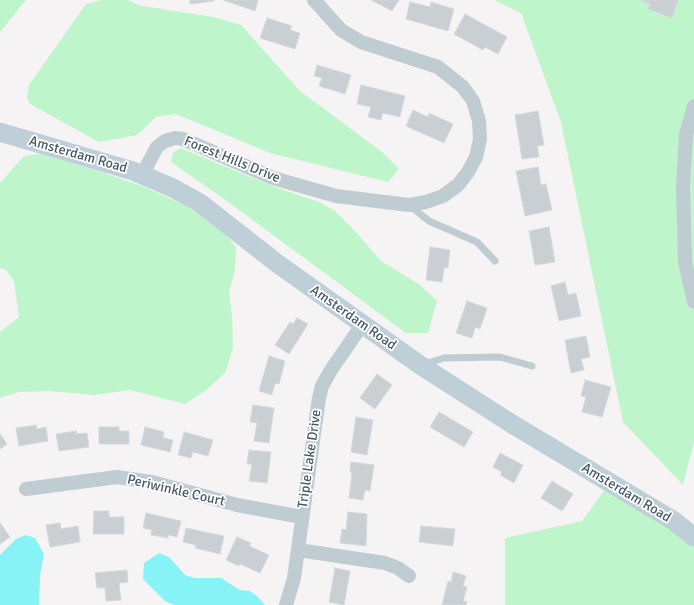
<!DOCTYPE html>
<style>
body{margin:0}
canvas{display:block;background:#f5f3f3}
</style>
<canvas width="694" height="605"></canvas>
<script>
const c = document.querySelector('canvas').getContext('2d');
c.lineJoin = 'round';
function fillPath(path, color) {
  c.fillStyle = color;
  c.fill(path, 'evenodd');
}
function toPath(rows) {
  const path = new Path2D();
  for (const r of rows) {
    path.moveTo(r[0], r[1]);
    for (let i = 2; i < r.length; i += 2) path.lineTo(r[i], r[i + 1]);
  }
  return path;
}
function stroke(path, color, width, dash) {
  c.strokeStyle = color;
  c.lineWidth = width;
  c.lineCap = dash ? 'butt' : 'round';
  c.setLineDash(dash || []);
  c.stroke(path);
}
function drawText(font, color, halo, rows, align = 'center') {
  c.font = font + ' Signika,sans-serif';
  c.lineWidth = 3.5;
  c.setLineDash([]);
  c.textBaseline = 'middle';
  c.strokeStyle = halo;
  c.fillStyle = color;
  for (const [text, x, y, turn = 0] of rows) {
    c.save();
    c.translate(x, y);
    c.rotate((+turn || 0) * Math.PI / 180);
    c.textAlign = isNaN(turn) ? turn : align;
    if (halo) c.strokeText(text, 0, 0);
    c.fillText(text, 0, 0);
    c.restore();
  }
}
fillPath(toPath([
 [0,0,26,0,0,32],
 [102,0,127,0,142,6,213,17,241,25,300,91,382,152,399,169,388,182,270,153,176,114,156,117,137,135,99,142,30,104,27,98,29,85,86,4],
 [494,0,694,0,694,442,683,485,623,422,561,122,521,13],
 [180,148,275,187,319,202,335,211,355,231,381,261,420,285,437,301,428,333,406,333,227,201,171,162,173,153],
 [41,154,95,170,142,186,183,204,221,229,236,247,235,270,229,292,232,316,233,348,225,373,205,391,185,404,130,390,94,395,49,391,19,392,0,398,0,332,19,317,14,281,6,270,0,268,0,183,24,156],
 [609,484,694,537,694,605,505,605,505,538,582,521]
]), '#bef5ca');
fillPath(toPath([
 [26,535,35,538,44,554,40,575,39,605,0,605,0,555,16,539],
 [159,553,169,557,185,575,194,578,221,578,240,590,250,591,258,597,265,605,174,605,165,601,143,579,144,563]
]), '#87f3f7');
const building = toPath([
 [190,0,214,0,214,1,190,4,190,0],
 [223,0,258,0,255,11,223,0],
 [371,0,399,0,392,11,371,0],
 [640,0,678,0,672,18,648,9,650,4,640,0],
 [410,2,430,7,431,2,454,9,448,31,406,19,410,2],
 [465,14,507,37,498,54,485,47,483,50,454,34,465,14],
 [267,18,292,26,290,30,300,33,295,49,260,38,267,18],
 [317,65,351,75,345,94,319,86,322,78,314,76,317,65],
 [361,85,405,96,400,117,383,113,381,120,368,117,371,107,357,104,361,85],
 [413,110,428,117,429,113,453,124,444,143,406,126,413,110],
 [538,111,544,145,537,146,539,157,522,159,515,115,538,111],
 [538,167,541,185,546,184,552,210,525,216,516,171,538,167],
 [549,227,555,262,535,265,529,231,549,227],
 [430,247,450,250,448,268,444,268,442,282,426,280,430,247],
 [565,282,568,295,576,293,581,316,559,321,551,286,565,282],
 [467,301,487,308,480,329,475,327,472,338,456,333,467,301],
 [297,318,308,324,289,354,275,345,290,322,293,324,297,318],
 [586,336,590,357,581,359,584,370,571,373,565,340,586,336],
 [269,356,285,361,279,384,275,383,272,395,259,391,269,356],
 [377,374,392,385,375,409,360,398,377,374],
 [585,380,611,387,602,417,582,412,586,397,581,396,585,380],
 [253,405,274,408,269,443,254,441,257,423,250,422,253,405],
 [439,412,473,432,464,447,430,427,439,412],
 [356,417,373,420,367,455,351,452,356,417],
 [36,425,37,429,46,427,48,441,19,446,16,428,36,425],
 [99,427,119,427,119,431,129,431,129,444,99,444,99,427],
 [145,427,164,432,163,438,173,440,170,452,141,445,145,427],
 [76,431,77,434,87,433,89,447,59,451,56,434,76,431],
 [184,432,213,440,208,456,193,452,191,458,178,455,184,432],
 [0,434,7,444,0,449,0,434],
 [249,450,271,452,267,483,249,481,252,464,247,464,249,450],
 [500,453,523,465,514,483,500,475,502,472,493,467,500,453],
 [351,462,374,465,370,491,365,490,363,500,349,498,352,473,350,472,351,462],
 [552,481,573,494,562,511,541,498,552,481],
 [94,511,109,511,109,517,124,517,124,534,93,534,94,511],
 [348,512,367,514,366,546,340,543,342,529,346,530,348,512],
 [146,513,181,521,177,537,168,535,168,538,151,535,152,530,143,528,146,513],
 [0,523,10,537,0,544,0,523],
 [60,523,61,529,78,526,80,542,50,547,46,525,60,523],
 [421,526,455,529,453,546,419,542,421,526],
 [186,528,224,536,220,554,195,548,196,545,183,542,186,528],
 [237,537,251,543,249,546,269,555,260,573,240,564,239,566,226,560,237,537],
 [335,568,350,571,344,605,329,602,335,568],
 [127,570,128,582,119,583,121,600,106,601,105,588,97,588,95,573,127,570],
 [453,572,466,576,463,586,467,587,463,601,467,602,466,605,442,605,448,581,451,582,453,572]
]);
fillPath(building, '#c9cfd3');
stroke(building, '#d6dadf', 1);
stroke(toPath([
 [409,205,429,221,477,242,495,261],
 [425,364,444,358,500,357,532,366]
]), '#bfcdd3', 7);
stroke(toPath([
 [694,106,686,134,683,186,685,262,694,302],
 [142,175,157,147,165,141,175,138,183,139,273,178,336,196,409,205,426,202,443,196,458,185,468,172,476,157,480,139,479,121,473,101,463,87,438,67,361,42,341,30,314,0],
 [26,489,117,477,152,482,237,505,302,517],
 [298,550,385,563,398,568,409,576],
 [286,605,294,578,319,398,322,386,331,370,362,325]
]), '#bfcdd3', 14);
stroke(toPath([
 [0,132,133,171,173,188,200,203,278,264,420,365,512,424,674,521,694,537]
]), '#bfcfd8', 19);
drawText('14px', '#485b63', '#fff', [
 ["Amsterdam Road",78,155,16],
 ["Forest Hills Drive",232,160,22],
 ["Amsterdam Road",353,318,35],
 ["Triple Lake Drive",310,459,-82],
 ["Periwinkle Court",176,491,13],
 ["Amsterdam Road",626,493,31]
]);
</script>
